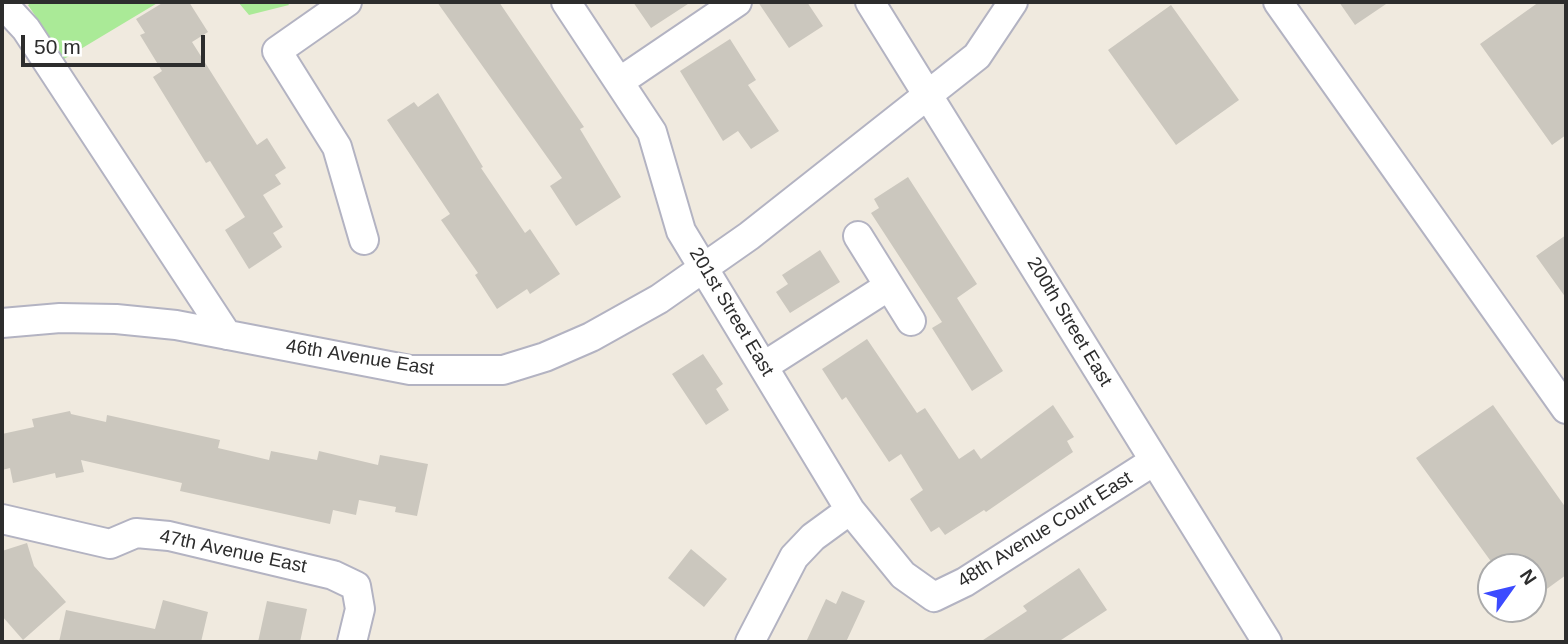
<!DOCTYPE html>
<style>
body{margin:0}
#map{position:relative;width:1568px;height:644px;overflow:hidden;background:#f0eadf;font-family:Arial,sans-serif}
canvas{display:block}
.frame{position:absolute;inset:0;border:4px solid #2d2d2d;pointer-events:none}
.north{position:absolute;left:1477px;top:553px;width:70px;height:70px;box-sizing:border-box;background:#fff;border:2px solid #ababab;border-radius:50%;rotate:56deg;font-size:19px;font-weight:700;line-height:28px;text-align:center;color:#2d2d2d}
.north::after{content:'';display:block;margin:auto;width:24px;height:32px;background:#3c4bff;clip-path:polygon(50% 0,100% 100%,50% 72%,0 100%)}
.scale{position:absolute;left:21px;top:35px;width:184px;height:32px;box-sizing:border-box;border:4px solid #2d2d2d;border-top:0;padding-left:9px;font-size:21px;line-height:24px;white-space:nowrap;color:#2d2d2d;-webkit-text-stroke:5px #fff;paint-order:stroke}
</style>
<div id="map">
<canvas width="1568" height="644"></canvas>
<div class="frame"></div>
<div class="north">N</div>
<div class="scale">50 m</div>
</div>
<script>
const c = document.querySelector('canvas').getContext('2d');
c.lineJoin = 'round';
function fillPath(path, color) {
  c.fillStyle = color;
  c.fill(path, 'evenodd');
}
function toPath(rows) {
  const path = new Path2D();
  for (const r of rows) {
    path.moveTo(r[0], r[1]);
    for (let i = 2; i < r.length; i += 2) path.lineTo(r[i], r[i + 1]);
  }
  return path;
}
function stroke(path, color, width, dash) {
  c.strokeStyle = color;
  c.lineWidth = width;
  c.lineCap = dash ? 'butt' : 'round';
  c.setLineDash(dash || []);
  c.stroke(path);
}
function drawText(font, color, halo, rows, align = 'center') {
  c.font = font + ' Arial,sans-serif';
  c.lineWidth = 7;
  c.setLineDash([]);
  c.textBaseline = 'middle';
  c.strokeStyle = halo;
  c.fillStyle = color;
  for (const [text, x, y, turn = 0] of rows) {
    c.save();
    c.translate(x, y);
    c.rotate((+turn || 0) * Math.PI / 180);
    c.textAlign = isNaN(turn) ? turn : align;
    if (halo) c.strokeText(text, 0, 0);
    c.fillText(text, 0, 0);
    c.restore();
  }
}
fillPath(toPath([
 [32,2,159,2,64,59,28,5],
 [238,2,287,2,289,5,249,15]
]), '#aaea97');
fillPath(toPath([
 [164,2,189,2,208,32,192,42,257,145,267,138,286,168,275,175,281,184,263,195,283,227,273,233,282,247,249,269,225,230,245,217,210,161,206,163,153,77,162,71,140,35,145,33,136,19],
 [437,2,499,2,584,127,580,129,621,197,576,226,550,186,562,178],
 [633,2,691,2,651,28],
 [758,2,807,2,823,26,789,48],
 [1339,2,1389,2,1355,25],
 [1539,2,1566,2,1566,135,1552,145,1480,44],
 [1171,5,1239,100,1176,145,1108,50],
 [730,39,756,80,748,85,779,131,751,149,738,131,723,141,680,71],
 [438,93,483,167,481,168,525,233,530,229,560,274,530,294,527,289,497,309,475,275,478,273,441,220,450,214,387,120,414,102,418,107],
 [908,177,977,284,957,298,1003,371,972,391,932,328,942,322,871,213,879,208,874,199],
 [1566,235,1566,298,1536,256],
 [820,250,840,282,790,313,776,292,788,284,782,275],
 [867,339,917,413,925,408,959,459,974,449,981,459,1053,405,1074,437,1067,441,1073,452,986,512,984,510,945,535,939,527,931,532,910,499,923,490,901,454,889,462,846,397,842,400,822,369],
 [703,354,723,384,716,389,729,410,706,425,672,374],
 [1493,405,1566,508,1566,575,1533,599,1533,567,1495,567,1416,458],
 [70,411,71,414,106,422,107,415,220,440,218,448,269,460,271,451,317,460,319,451,378,465,380,455,428,464,417,516,395,512,396,507,359,500,356,515,333,510,330,524,180,491,182,483,81,460,84,472,56,478,55,473,13,483,10,468,2,470,2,434,34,427,32,419],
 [27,543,34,566,66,602,23,640,2,616,2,551],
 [691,549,727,579,704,607,668,578],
 [1079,568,1107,610,1058,642,980,642,1027,611,1023,606],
 [842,591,865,601,846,642,806,642,826,599,836,604],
 [163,600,208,612,201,642,59,642,66,610,155,629],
 [267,601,307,609,300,642,258,642]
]), '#cbc7be');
const minor = toPath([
 [347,2,277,51,337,147,364,240],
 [566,2,652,132,681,231,850,510,903,575,934,597,965,582,1154,461],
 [870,2,1267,642],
 [1278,2,1566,409],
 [2,3,26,29,227,335],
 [619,82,737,2],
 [858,236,911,321],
 [2,323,60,318,116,319,176,325,410,370,503,370,545,357,591,337,659,299,749,236,977,56,1013,2],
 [764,366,889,286],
 [2,519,110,544,136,533,169,536,333,575,356,586,360,609,352,642],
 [750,642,794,557,813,537,850,510]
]);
stroke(minor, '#b3b3c2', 32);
stroke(minor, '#fff', 28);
drawText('19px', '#2d2d2d', '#fff', [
 ["201st Street East",731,312,59],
 ["200th Street East",1069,322,59],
 ["46th Avenue East",360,358,9],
 ["48th Avenue Court East",1045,530,-32],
 ["47th Avenue East",233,552,12]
]);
</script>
